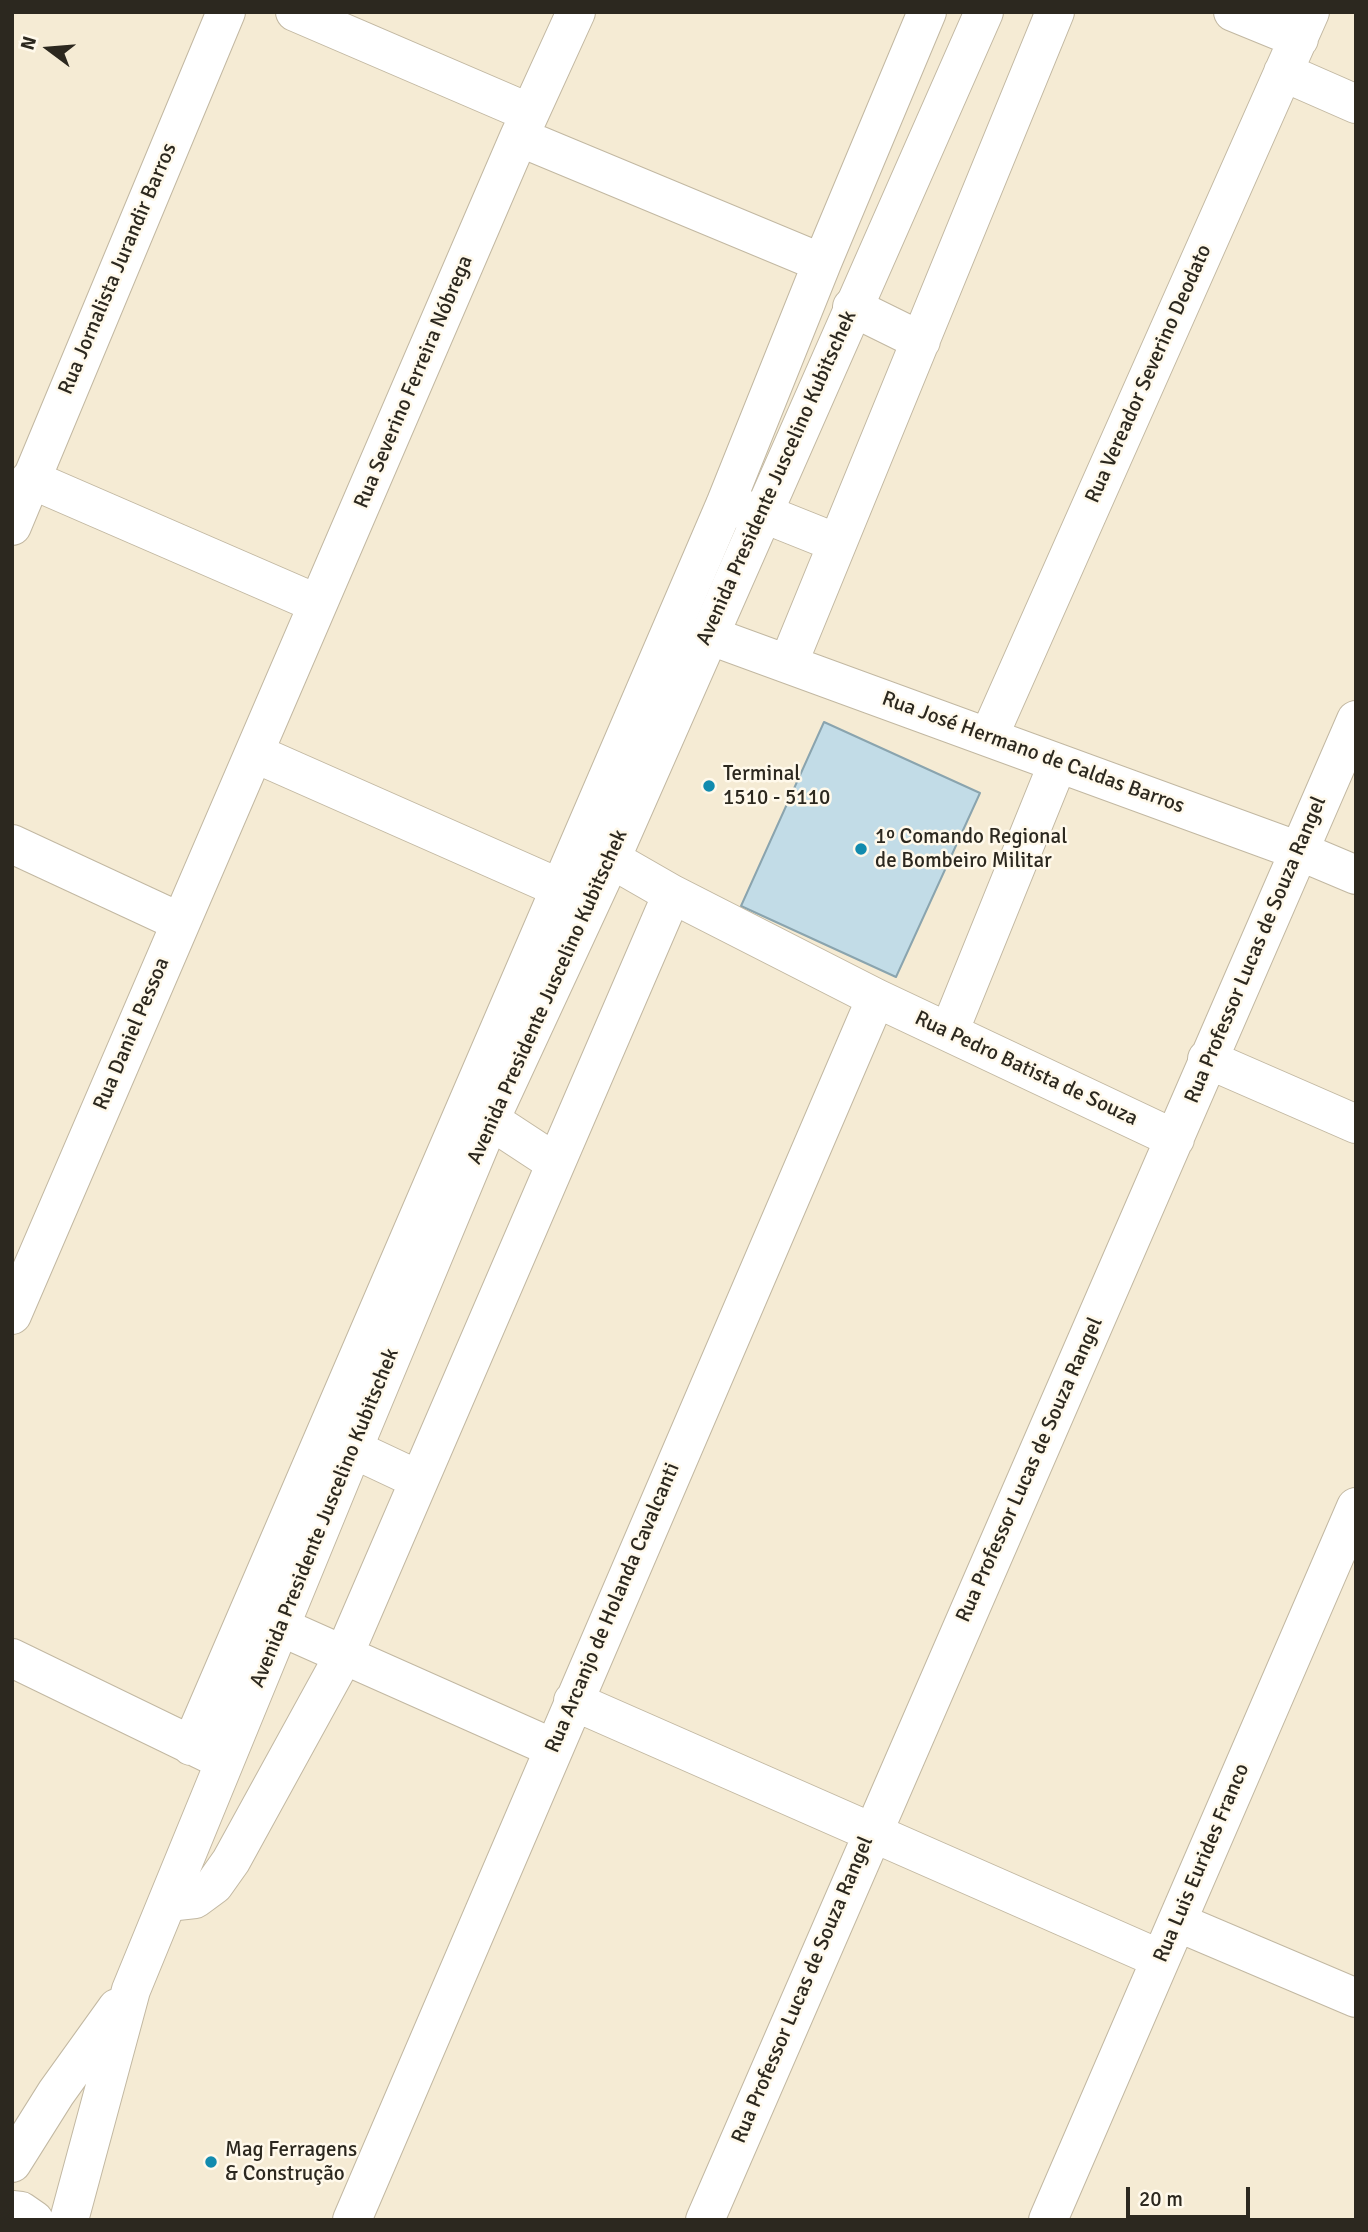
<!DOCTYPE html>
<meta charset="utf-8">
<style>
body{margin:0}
#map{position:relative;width:1368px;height:2232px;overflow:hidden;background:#f5ebd4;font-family:Signika,sans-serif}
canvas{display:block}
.frame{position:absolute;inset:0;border:14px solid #2c281f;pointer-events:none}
.north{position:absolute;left:14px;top:14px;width:70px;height:70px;-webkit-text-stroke:5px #fff9eb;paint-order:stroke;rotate:286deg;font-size:19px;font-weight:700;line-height:28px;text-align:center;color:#2c281f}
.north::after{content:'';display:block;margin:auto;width:24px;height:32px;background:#2c281f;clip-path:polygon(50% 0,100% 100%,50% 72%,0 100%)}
.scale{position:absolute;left:1126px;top:2187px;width:124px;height:32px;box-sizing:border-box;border:4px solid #2c281f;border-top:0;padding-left:9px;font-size:21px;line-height:24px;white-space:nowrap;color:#2c281f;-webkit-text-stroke:5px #fff9eb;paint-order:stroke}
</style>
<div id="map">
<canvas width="1368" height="2232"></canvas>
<div class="frame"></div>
<div class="north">N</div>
<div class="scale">20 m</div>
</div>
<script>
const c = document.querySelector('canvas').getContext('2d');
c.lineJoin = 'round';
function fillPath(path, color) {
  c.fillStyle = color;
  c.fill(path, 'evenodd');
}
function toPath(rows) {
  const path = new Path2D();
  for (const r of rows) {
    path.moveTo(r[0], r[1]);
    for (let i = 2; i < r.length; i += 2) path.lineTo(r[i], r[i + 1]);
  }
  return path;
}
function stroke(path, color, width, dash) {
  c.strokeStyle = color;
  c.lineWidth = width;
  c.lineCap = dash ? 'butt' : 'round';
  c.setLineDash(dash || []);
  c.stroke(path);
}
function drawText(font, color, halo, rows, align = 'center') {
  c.font = font + ' Signika,sans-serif';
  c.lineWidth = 5;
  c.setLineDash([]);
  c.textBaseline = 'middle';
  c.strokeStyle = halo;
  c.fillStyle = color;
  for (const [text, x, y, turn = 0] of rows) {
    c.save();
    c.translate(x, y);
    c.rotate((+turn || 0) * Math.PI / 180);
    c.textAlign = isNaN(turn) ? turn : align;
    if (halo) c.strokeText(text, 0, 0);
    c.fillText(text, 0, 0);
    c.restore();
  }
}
const building = toPath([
 [824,722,980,793,896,977,741,906,824,722]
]);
fillPath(building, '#c2dce7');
stroke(building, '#8aa4ae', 2);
const street = toPath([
 [295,12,530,113],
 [1233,12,1299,39],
 [1283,72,1356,104],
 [519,137,822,263],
 [852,307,921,341],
 [30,479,318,604],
 [731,507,762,513,837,543],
 [12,526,226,12],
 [708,635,1299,851,1356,875],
 [788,664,1055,12],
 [989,736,1310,12],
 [254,753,582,898],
 [12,844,180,922],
 [672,894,876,998,1175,1139],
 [949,1032,1058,763],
 [1207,1059,1356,1124],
 [490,1120,554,1162],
 [12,1315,519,137,576,12],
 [353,1449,419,1480],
 [281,1627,553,1748],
 [12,1658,212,1755],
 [573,1701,1160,1959],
 [191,1746,725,505,822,263,927,12],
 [168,1902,195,1899,214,1885,231,1861,343,1657,672,894,611,859],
 [1177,1922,1356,1998],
 [352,2220,876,998],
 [705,2220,1356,720],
 [1048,2220,1356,1507]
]);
const secondary = toPath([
 [12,2163,56,2093,117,2008],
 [12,2210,21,2211,34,2220],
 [69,2220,131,1990,353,1449,490,1120,611,859,984,12]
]);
stroke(street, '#c2b8a2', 40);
stroke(secondary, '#c2b8a2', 40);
stroke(street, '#fff', 38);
stroke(secondary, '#fff', 38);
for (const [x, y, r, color] of [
 [709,786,7,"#128bae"],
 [861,849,7,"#128bae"],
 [211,2162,7,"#128bae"]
]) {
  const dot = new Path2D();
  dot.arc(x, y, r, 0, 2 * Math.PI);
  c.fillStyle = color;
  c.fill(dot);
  stroke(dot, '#fff9eb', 2.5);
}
drawText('21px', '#2c281f', '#fff9eb', [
 ["Rua Jornalista Jurandir Barros",118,269,-67],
 ["Rua Vereador Severino Deodato",1149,374,-66],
 ["Rua Severino Ferreira Nóbrega",414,382,-67],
 ["Avenida Presidente Juscelino Kubitschek",777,478,-66],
 ["Rua José Hermano de Caldas Barros",1033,753,20],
 ["Rua Professor Lucas de Souza Rangel",1256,950,-67],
 ["Avenida Presidente Juscelino Kubitschek",548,997,-66],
 ["Rua Daniel Pessoa",132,1034,-67],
 ["Rua Pedro Batista de Souza",1026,1069,25],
 ["Rua Professor Lucas de Souza Rangel",1030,1470,-66],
 ["Avenida Presidente Juscelino Kubitschek",325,1518,-68],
 ["Rua Arcanjo de Holanda Cavalcanti",613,1608,-67],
 ["Rua Luis Eurides Franco",1202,1863,-67],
 ["Rua Professor Lucas de Souza Rangel",803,1990,-67]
]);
drawText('21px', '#2c281f', '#fff9eb', [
 ["Terminal",723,774],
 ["1510 - 5110",723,798],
 ["1º Comando Regional",875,837],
 ["de Bombeiro Militar",875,861],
 ["Mag Ferragens",225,2150],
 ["& Construção",225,2174]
], 'left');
</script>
